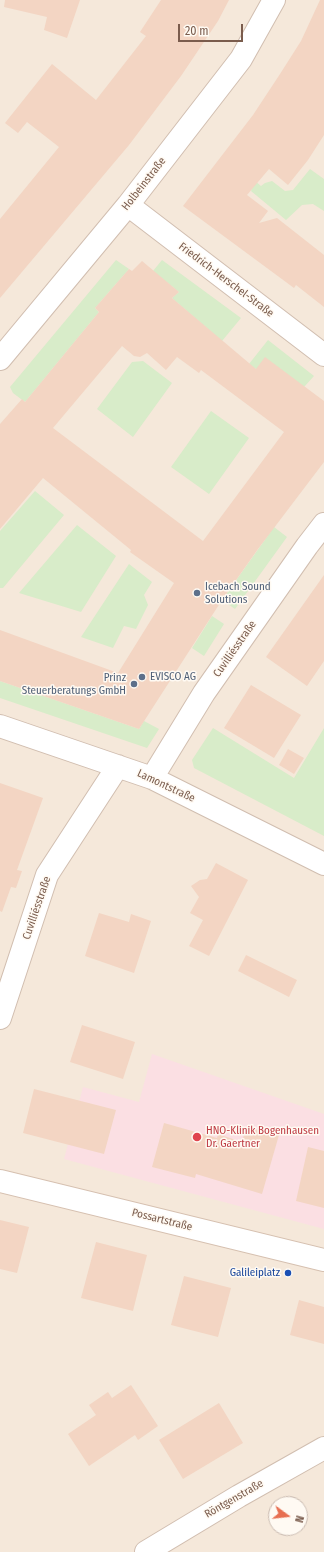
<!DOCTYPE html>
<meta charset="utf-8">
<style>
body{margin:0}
#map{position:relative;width:324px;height:1552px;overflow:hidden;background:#fdf6ec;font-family:"Fira Sans Condensed",sans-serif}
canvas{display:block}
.north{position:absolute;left:268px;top:1496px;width:40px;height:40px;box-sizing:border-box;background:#fffaf3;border:1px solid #cabbb1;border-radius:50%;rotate:105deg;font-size:11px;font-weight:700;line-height:16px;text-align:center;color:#7a5c4d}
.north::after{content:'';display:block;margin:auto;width:14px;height:18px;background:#e76f51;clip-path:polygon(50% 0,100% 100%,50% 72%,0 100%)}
.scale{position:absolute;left:178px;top:24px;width:65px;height:18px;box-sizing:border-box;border:2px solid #7a5c4d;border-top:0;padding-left:5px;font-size:12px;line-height:14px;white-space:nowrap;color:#7a5c4d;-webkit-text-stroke:3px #fffaf3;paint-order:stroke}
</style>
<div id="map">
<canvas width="324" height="1552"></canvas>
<div class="north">N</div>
<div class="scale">20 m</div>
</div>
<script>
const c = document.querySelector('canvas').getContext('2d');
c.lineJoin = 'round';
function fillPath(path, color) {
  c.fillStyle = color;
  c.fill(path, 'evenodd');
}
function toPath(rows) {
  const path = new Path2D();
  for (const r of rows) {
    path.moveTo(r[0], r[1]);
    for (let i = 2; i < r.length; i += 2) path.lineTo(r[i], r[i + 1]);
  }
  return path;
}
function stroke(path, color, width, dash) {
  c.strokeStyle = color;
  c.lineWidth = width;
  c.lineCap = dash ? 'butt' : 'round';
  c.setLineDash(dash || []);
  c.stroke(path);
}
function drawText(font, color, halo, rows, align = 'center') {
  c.font = font + ' "Fira Sans Condensed",sans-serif';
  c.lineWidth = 3;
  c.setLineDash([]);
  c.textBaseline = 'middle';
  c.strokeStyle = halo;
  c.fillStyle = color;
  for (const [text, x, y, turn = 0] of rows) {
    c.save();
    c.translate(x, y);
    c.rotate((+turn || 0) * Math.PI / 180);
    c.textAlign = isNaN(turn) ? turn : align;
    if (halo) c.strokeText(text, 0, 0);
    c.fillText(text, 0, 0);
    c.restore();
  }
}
fillPath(toPath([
 [0,0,324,0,324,1552,0,1552],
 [276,1504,300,1504,300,1528,276,1528]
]), '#f5e8da');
fillPath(toPath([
 [152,1054,324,1114,324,1229,64,1159,83,1087,139,1102]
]), '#fbdfe3');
fillPath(toPath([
 [310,169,324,179,324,211,313,204,302,205,286,220,251,191,255,181,261,186,265,183,272,181,285,191,293,190],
 [116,260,129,269,95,308,99,312,25,402,13,393,10,387],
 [162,260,241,318,222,341,172,298,179,292,153,271],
 [268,340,314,376,304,387,256,369,249,364],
 [143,361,172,383,133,437,97,409,132,362],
 [211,411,249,438,209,494,171,467],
 [35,491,64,515,3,588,0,588,0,531],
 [77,525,116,556,81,612,19,593],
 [274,527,287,537,235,609,222,600],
 [129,564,152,582,144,595,148,605,136,629,124,626,113,648,81,637],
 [212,616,224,624,204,656,192,648],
 [0,681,139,729,144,721,159,729,147,748,0,698],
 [213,728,294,778,324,728,324,836,194,768,192,760]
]), '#d8ecc9');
fillPath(toPath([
 [5,0,80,0,67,38,44,30,47,17,4,7],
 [161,0,229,0,218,21,181,76,129,145,0,298,0,219,59,147,27,122,18,133,5,123,52,64,96,100,146,36,140,32],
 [320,0,324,0,324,135,308,160,288,185,269,169,247,195,268,211,259,223,277,218,324,255,324,307,296,285,294,288,183,206,253,115,280,74,301,41],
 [142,261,179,292,172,298,256,369,265,357,324,401,324,462,258,549,222,600,139,729,0,681,0,630,118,673,174,583,130,552,131,550,43,478,0,529,0,424,22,399,25,402,99,312,95,308,129,269,132,271],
 [122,346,134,356,140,357,147,353,166,370,177,357,199,373,201,370,284,432,203,541,53,428],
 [324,575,324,661,307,686,266,657],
 [251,685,301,715,274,758,224,728],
 [288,749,304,758,294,774,279,765],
 [0,783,43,798,17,870,22,871,16,888,11,887,2,912,0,911],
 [216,863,248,880,209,956,189,946,203,920,190,913,199,897,191,886,200,880,207,879],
 [99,913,129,922,131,914,151,921,134,973,85,956],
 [246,955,297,980,289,997,238,971],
 [82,1025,135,1042,123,1079,70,1062],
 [34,1089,116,1110,104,1154,23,1133],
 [164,1123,217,1138,218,1134,242,1142,246,1127,279,1135,262,1194,196,1174,195,1178,152,1167],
 [308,1147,324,1151,324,1208,296,1201],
 [0,1220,29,1227,17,1273,0,1269],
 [96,1242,147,1255,133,1311,81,1298],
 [184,1276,231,1288,218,1337,171,1325],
 [299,1300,324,1307,324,1344,290,1335],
 [131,1385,158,1426,138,1440,135,1435,89,1466,68,1434,96,1415,89,1405,108,1392,112,1398],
 [219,1403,243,1443,183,1479,159,1440]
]), '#f3d5c3');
const street = toPath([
 [128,205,324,355],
 [0,359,128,205,241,59,274,0],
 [0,726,152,778,324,864],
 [152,778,204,693,307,546,324,524],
 [0,1018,47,875,118,766],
 [146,1552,239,1496,324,1448]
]);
const secondary = toPath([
 [0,1181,324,1260]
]);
stroke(street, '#d1beb0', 24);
stroke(secondary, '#d6c0b0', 24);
stroke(street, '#fff', 22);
stroke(secondary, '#fff', 22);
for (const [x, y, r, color] of [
 [197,593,4,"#5c6f8a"],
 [142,677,4,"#5c6f8a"],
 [134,684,4,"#5c6f8a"],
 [197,1137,5,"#e0444e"],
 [288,1273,4,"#1a4fb4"]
]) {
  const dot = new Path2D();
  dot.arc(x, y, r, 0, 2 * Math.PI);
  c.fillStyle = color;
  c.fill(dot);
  stroke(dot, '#fffaf3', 1.5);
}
drawText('11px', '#7a5c4d', '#fffaf3', [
 ["Holbeinstraße",144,184,-52],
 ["Friedrich-Herschel-Straße",226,280,37],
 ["Cuvilliésstraße",235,649,-55],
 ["Lamontstraße",166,786,25],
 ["Cuvilliésstraße",37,908,-71],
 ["Possartstraße",162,1220,14],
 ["Röntgenstraße",234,1499,-30]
]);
drawText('11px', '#4e5e75', '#fffaf3', [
 ["Icebach Sound",205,587],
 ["Solutions",205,600],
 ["EVISCO AG",150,677],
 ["Prinz",126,678,"right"],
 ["Steuerberatungs GmbH",126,691,"right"]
], 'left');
drawText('11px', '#be3a42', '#fffaf3', [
 ["HNO-Klinik Bogenhausen",206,1131],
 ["Dr. Gaertner",206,1144]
], 'left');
drawText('11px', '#164399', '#fffaf3', [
 ["Galileiplatz",280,1273]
], 'right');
</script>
